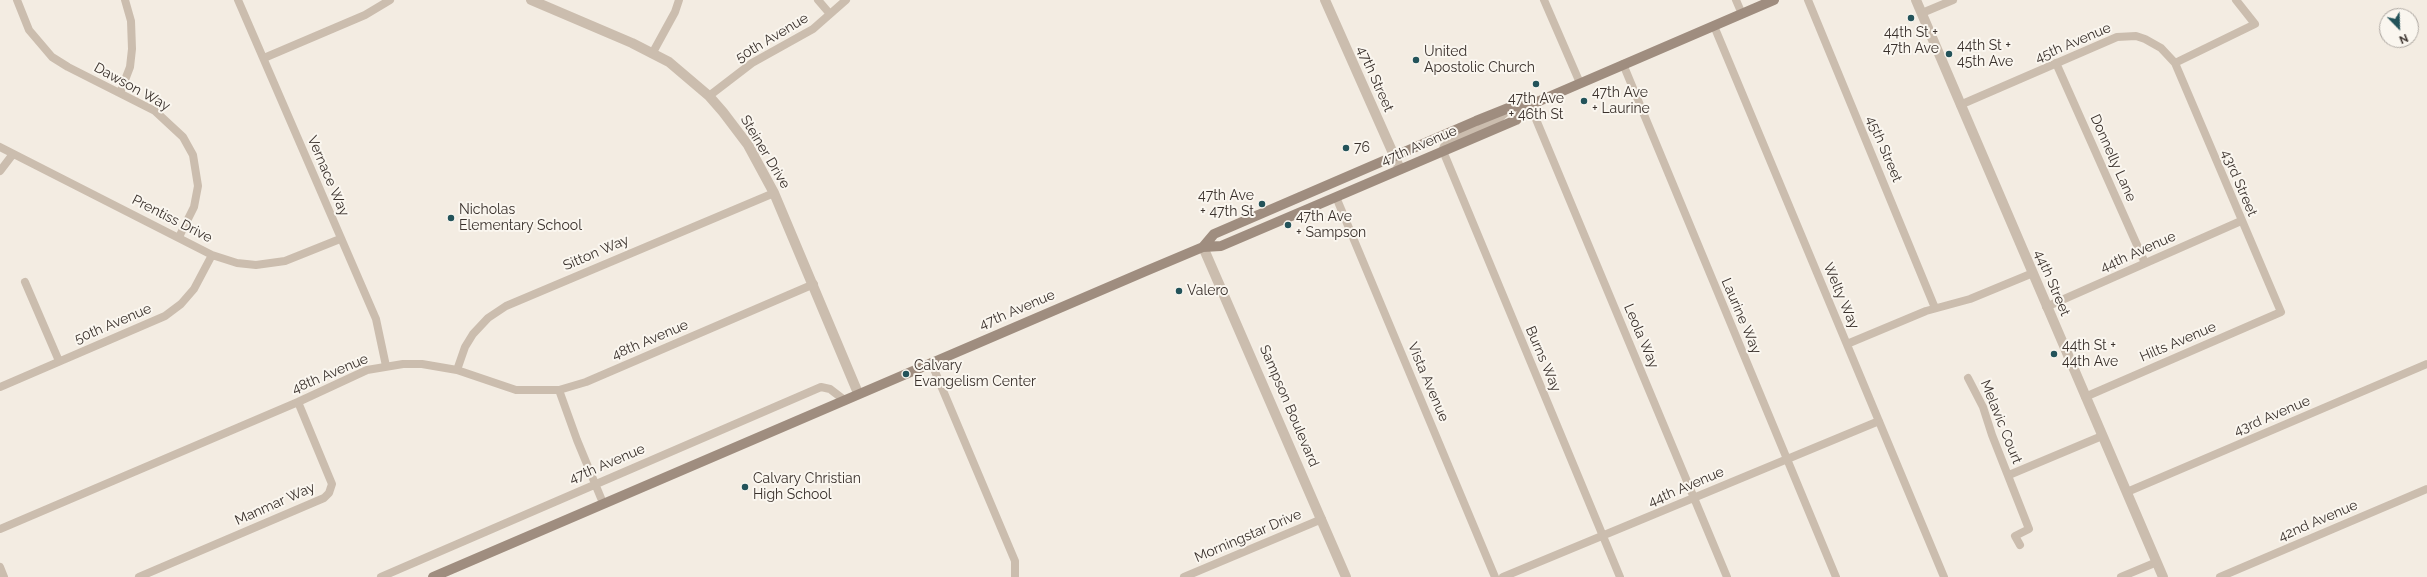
<!DOCTYPE html>
<style>
body{margin:0}
#map{position:relative;width:2427px;height:577px;overflow:hidden;background:#f3ece2;font-family:Raleway,sans-serif}
canvas{display:block}
.north{position:absolute;left:2379px;top:8px;width:40px;height:40px;box-sizing:border-box;background:#faf6ef;border:1px solid #ada7a1;border-radius:50%;rotate:157deg;font-size:11px;font-weight:700;line-height:16px;text-align:center;color:#3a312c}
.north::after{content:'';display:block;margin:auto;width:14px;height:18px;background:#23535a;clip-path:polygon(50% 0,100% 100%,50% 72%,0 100%)}
</style>
<div id="map">
<canvas width="2427" height="577"></canvas>
<div class="north">N</div>
</div>
<script>
const c = document.querySelector('canvas').getContext('2d');
c.lineJoin = 'round';
function toPath(rows) {
  const path = new Path2D();
  for (const r of rows) {
    path.moveTo(r[0], r[1]);
    for (let i = 2; i < r.length; i += 2) path.lineTo(r[i], r[i + 1]);
  }
  return path;
}
function stroke(path, color, width, dash) {
  c.strokeStyle = color;
  c.lineWidth = width;
  c.lineCap = dash ? 'butt' : 'round';
  c.setLineDash(dash || []);
  c.stroke(path);
}
function drawText(font, color, halo, rows, align = 'center') {
  c.font = font + ' Raleway,sans-serif';
  c.lineWidth = 4;
  c.setLineDash([]);
  c.textBaseline = 'middle';
  c.strokeStyle = halo;
  c.fillStyle = color;
  for (const [text, x, y, turn = 0] of rows) {
    c.save();
    c.translate(x, y);
    c.rotate((+turn || 0) * Math.PI / 180);
    c.textAlign = isNaN(turn) ? turn : align;
    if (halo) c.strokeText(text, 0, 0);
    c.fillText(text, 0, 0);
    c.restore();
  }
}
stroke(toPath([
 [17,0,29,30,52,57,68,67,155,111,183,137,193,155,198,186,194,207,179,237],
 [238,0,376,319,386,366],
 [818,0,830,14],
 [1544,0,1580,83],
 [1736,0,1742,14],
 [1808,0,1935,308],
 [1922,13,1953,0],
 [1714,26,1944,577],
 [652,54,675,12,679,0],
 [264,58,365,15,390,0],
 [2056,63,2145,263],
 [2175,63,2255,24,2236,0],
 [1623,64,1836,577],
 [120,93,130,67,132,49,131,21,125,0],
 [709,96,752,63,813,29,846,0],
 [1530,105,1727,577],
 [1960,105,2117,37,2136,36,2145,39,2161,48,2175,63,2281,312,2085,397],
 [0,147,212,255,237,263,256,265,285,261,340,239],
 [1443,151,1620,577],
 [0,171,13,154],
 [1336,197,1495,577],
 [25,282,59,361],
 [2046,307,2241,221],
 [1847,344,1926,311,1970,299,2033,273],
 [931,362,1015,561,1015,577],
 [457,370,465,347,473,334,488,318,506,306,774,193],
 [1968,378,1983,407,1992,435,2029,529,2015,536,2020,545],
 [0,387,165,316,181,304,194,289,212,255],
 [559,390,577,440,603,503],
 [2009,475,2102,436],
 [2127,492,2427,364],
 [0,529,298,402,367,370,403,364,422,364,457,370,516,390,559,390,586,382,814,284],
 [0,567,4,577],
 [139,577,324,498,329,493,332,484,298,402],
 [381,577,821,387,830,389,843,399],
 [1184,577,1322,519],
 [1503,577,1879,421],
 [2121,577,2157,562],
 [2220,577,2427,489]
]), '#cbbdae', 8);
stroke(toPath([
 [531,0,632,43,669,62,709,96,723,112,748,145,774,193,858,393],
 [1325,0,1400,169],
 [1916,0,2163,577],
 [1443,151,1447,142,1495,121,1508,109],
 [1203,247,1346,577]
]), '#cbbdae', 10);
stroke(toPath([
 [1203,247,1214,234,1476,121,1511,107,1530,105,1774,0],
 [433,577,1146,271,1203,247,1221,246,1336,197,1516,120,1530,105]
]), '#9f8d7f', 10);
for (const [x, y, r, color] of [
 [1911,18,4,"#23535a"],
 [1949,54,4,"#23535a"],
 [1416,60,4,"#23535a"],
 [1536,84,4,"#23535a"],
 [1584,101,4,"#23535a"],
 [1346,148,4,"#23535a"],
 [1262,204,4,"#23535a"],
 [451,218,4,"#23535a"],
 [1288,225,4,"#23535a"],
 [1179,291,4,"#23535a"],
 [2054,354,4,"#23535a"],
 [906,374,4,"#23535a"],
 [745,487,4,"#23535a"]
]) {
  const dot = new Path2D();
  dot.arc(x, y, r, 0, 2 * Math.PI);
  c.fillStyle = color;
  c.fill(dot);
  stroke(dot, '#faf6ef', 1.5);
}
drawText('14px', '#3a312c', '#faf6ef', [
 ["44th St +",1911,33,"center"],
 ["47th Ave",1911,49,"center"],
 ["44th St +",1957,46],
 ["45th Ave",1957,62],
 ["United",1424,52],
 ["Apostolic Church",1424,68],
 ["47th Ave",1592,93],
 ["+ Laurine",1592,109],
 ["47th Ave",1536,99,"center"],
 ["+ 46th St",1536,115,"center"],
 ["76",1354,148],
 ["47th Ave",1254,196,"right"],
 ["+ 47th St",1254,212,"right"],
 ["Nicholas",459,210],
 ["Elementary School",459,226],
 ["47th Ave",1296,217],
 ["+ Sampson",1296,233],
 ["Valero",1187,291],
 ["44th St +",2062,346],
 ["44th Ave",2062,362],
 ["Calvary",914,366],
 ["Evangelism Center",914,382],
 ["Calvary Christian",753,479],
 ["High School",753,495]
], 'left');
drawText('14px', '#3a312c', '#faf6ef', [
 ["50th Avenue",772,38,-31],
 ["45th Avenue",2073,43,-23],
 ["47th Street",1375,79,66],
 ["Dawson Way",132,87,29],
 ["47th Avenue",1419,146,-23],
 ["45th Street",1884,149,67],
 ["Steiner Drive",765,152,59],
 ["Donnelly Lane",2113,158,66],
 ["Vernace Way",328,176,67],
 ["43rd Street",2239,183,67],
 ["Prentiss Drive",172,219,27],
 ["44th Avenue",2138,252,-24],
 ["Sitton Way",596,253,-23],
 ["44th Street",2052,283,67],
 ["Welty Way",1841,296,67],
 ["47th Avenue",1017,310,-23],
 ["Laurine Way",1741,316,67],
 ["50th Avenue",113,324,-23],
 ["Leola Way",1641,336,67],
 ["48th Avenue",650,340,-23],
 ["Hilts Avenue",2178,342,-23],
 ["Burns Way",1543,359,67],
 ["48th Avenue",330,374,-23],
 ["Vista Avenue",1428,382,67],
 ["Sampson Boulevard",1289,406,67],
 ["43rd Avenue",2272,416,-23],
 ["Melavic Court",2001,422,68],
 ["47th Avenue",607,464,-23],
 ["44th Avenue",1686,487,-23],
 ["Manmar Way",275,504,-24],
 ["42nd Avenue",2318,521,-23],
 ["Morningstar Drive",1248,536,-23]
]);
</script>
